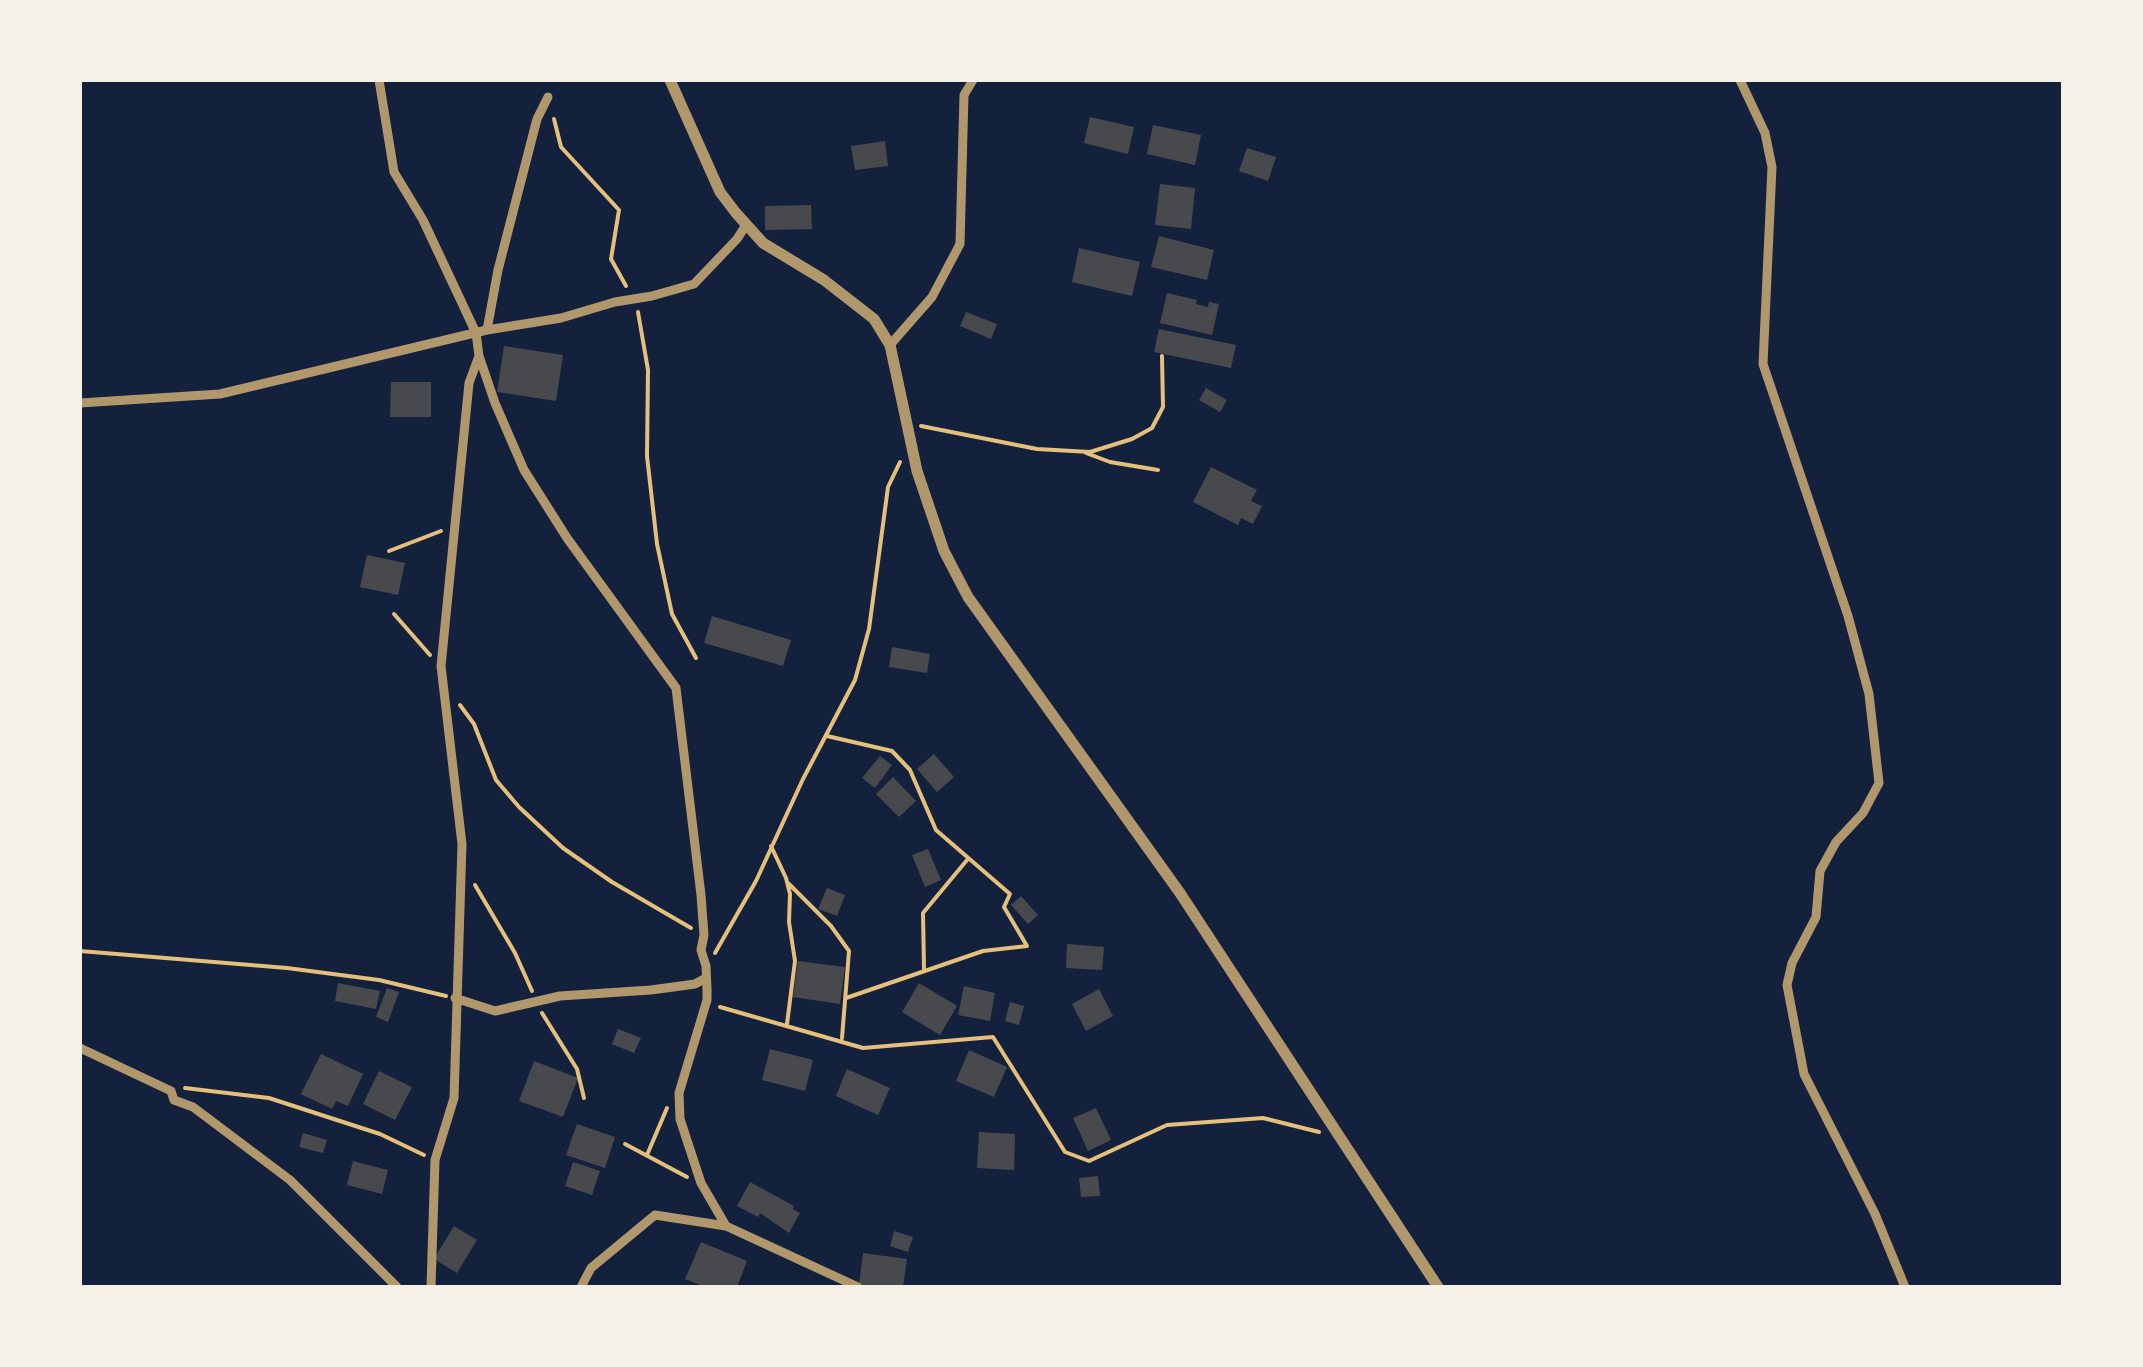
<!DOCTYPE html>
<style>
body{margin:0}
#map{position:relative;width:2143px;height:1367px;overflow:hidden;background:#14213d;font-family:"Roboto Condensed",sans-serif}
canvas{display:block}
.frame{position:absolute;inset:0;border:82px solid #f6f1e7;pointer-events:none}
</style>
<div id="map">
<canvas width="2143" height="1367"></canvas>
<div class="frame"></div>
</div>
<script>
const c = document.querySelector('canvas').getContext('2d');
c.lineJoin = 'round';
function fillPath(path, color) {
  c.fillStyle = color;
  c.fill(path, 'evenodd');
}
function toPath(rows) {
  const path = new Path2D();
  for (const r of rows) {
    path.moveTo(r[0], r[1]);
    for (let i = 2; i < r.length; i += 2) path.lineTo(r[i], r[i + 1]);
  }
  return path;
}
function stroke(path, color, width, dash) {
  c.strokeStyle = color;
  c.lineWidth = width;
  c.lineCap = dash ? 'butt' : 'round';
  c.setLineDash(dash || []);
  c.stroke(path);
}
fillPath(toPath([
 [1090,117,1134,127,1128,154,1084,143],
 [1153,125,1201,135,1195,165,1147,154],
 [885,141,888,166,855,170,851,146],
 [1247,148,1276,157,1268,181,1239,171],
 [1160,184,1195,188,1191,229,1155,225],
 [811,205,812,229,765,230,765,206],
 [1159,236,1214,250,1207,280,1151,267],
 [1079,248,1140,262,1132,296,1072,282],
 [1167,293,1197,300,1196,304,1208,307,1209,302,1219,304,1212,335,1160,323],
 [966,312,997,324,991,339,960,326],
 [1159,329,1236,345,1231,368,1154,352],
 [504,346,563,355,556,401,497,392],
 [391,382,431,382,431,417,390,417],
 [1206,388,1227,400,1220,412,1199,400],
 [1211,467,1257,490,1251,501,1262,506,1253,524,1241,518,1238,525,1193,502],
 [367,555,405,563,398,595,360,587],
 [712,616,791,640,783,666,704,643],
 [892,647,930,654,927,673,889,667],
 [934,754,954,777,937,792,917,769],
 [880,756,892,765,875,788,862,778],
 [893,777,916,801,899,817,876,794],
 [928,849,941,880,925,887,912,855],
 [827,888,845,895,837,916,818,909],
 [1021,896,1038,915,1028,924,1011,905],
 [1067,944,1104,947,1102,970,1066,968],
 [798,961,845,967,840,1004,793,997],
 [338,983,380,991,376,1009,335,1001],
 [919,983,957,1006,940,1035,902,1012],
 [964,986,995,993,990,1021,958,1015],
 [387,988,399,992,388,1022,376,1017],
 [1099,989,1113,1016,1086,1031,1072,1004],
 [1010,1002,1024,1006,1019,1025,1005,1021],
 [618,1029,641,1038,634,1053,612,1044],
 [770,1049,813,1060,805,1091,762,1080],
 [969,1050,1007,1067,994,1097,956,1081],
 [321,1054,363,1074,348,1106,336,1101,332,1109,301,1094],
 [534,1061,578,1078,563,1117,519,1101],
 [847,1069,890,1088,878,1115,836,1096],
 [379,1071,412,1087,395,1120,363,1104],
 [1096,1108,1111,1140,1088,1151,1073,1118],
 [577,1124,615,1137,605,1168,566,1155],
 [979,1132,1015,1134,1014,1170,977,1168],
 [303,1133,327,1140,323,1153,299,1147],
 [353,1161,388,1170,382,1194,347,1185],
 [573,1162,600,1171,592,1195,565,1186],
 [1098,1176,1100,1196,1081,1197,1079,1178],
 [750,1182,794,1206,793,1209,800,1213,789,1233,760,1213,758,1217,737,1206],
 [454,1226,477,1240,457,1273,434,1259],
 [894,1231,913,1237,908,1252,890,1246],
 [701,1242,747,1261,737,1287,705,1287,685,1279],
 [863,1253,907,1259,903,1287,859,1285]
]), '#48494c');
stroke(toPath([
 [554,119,561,147,619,210,611,259,626,286],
 [638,312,648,370,647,456,657,544,672,614,696,658],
 [921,426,1037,449,1090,452,1132,439,1152,428,1163,407,1162,356],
 [1086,453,1110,462,1158,470],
 [389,551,441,531],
 [394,614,430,655],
 [460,705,474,724,496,780,519,807,563,848,612,882,691,928],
 [827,736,892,751,910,770,936,830,1010,894,1004,907,1027,946,983,951,846,998],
 [771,846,786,878,790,894,789,922,795,961,787,1024],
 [787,882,831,926,849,951,842,1038],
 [475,885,515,953,532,991],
 [80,951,287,968,379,980,446,996],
 [715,953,756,881,803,779,855,680,869,629,888,487,900,462],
 [924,969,923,913,967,860],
 [720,1007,863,1048,993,1037,1065,1152,1089,1161,1167,1125,1263,1118,1319,1132],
 [542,1013,577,1069,584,1098],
 [185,1088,269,1098,380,1134,424,1155],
 [625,1144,687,1177],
 [647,1155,667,1108]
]), '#e5c07b', 4);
stroke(toPath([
 [379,80,394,172,423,220,476,333,479,356,495,403,524,470,567,538,676,688,701,895,704,935,701,950,706,966,707,989,707,1000,679,1093,680,1119,701,1183,726,1226],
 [1740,80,1765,133,1772,167,1763,364,1848,616,1869,694,1879,783,1863,813,1836,842,1820,871,1816,917,1792,963,1787,985,1804,1074,1875,1214,1905,1287],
 [487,330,498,270,537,119,548,97],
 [890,345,932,297,960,244,964,95,973,80],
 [80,403,220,394,487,330,561,318,615,302,652,296,694,284,737,239,746,225],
 [455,998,495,1011,560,996,651,990,695,984,706,978],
 [80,1048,171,1091,174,1100,193,1107,290,1180,397,1287],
 [431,1287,435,1160,454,1098,462,844,441,666,469,383,479,356],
 [581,1287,591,1268,655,1215,726,1226,858,1287]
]), '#b1986c', 9);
stroke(toPath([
 [670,80,720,192,736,213,763,243,824,280,874,319,890,345,917,471,944,551,968,597,1180,893,1438,1287]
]), '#b1986c', 11);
</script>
